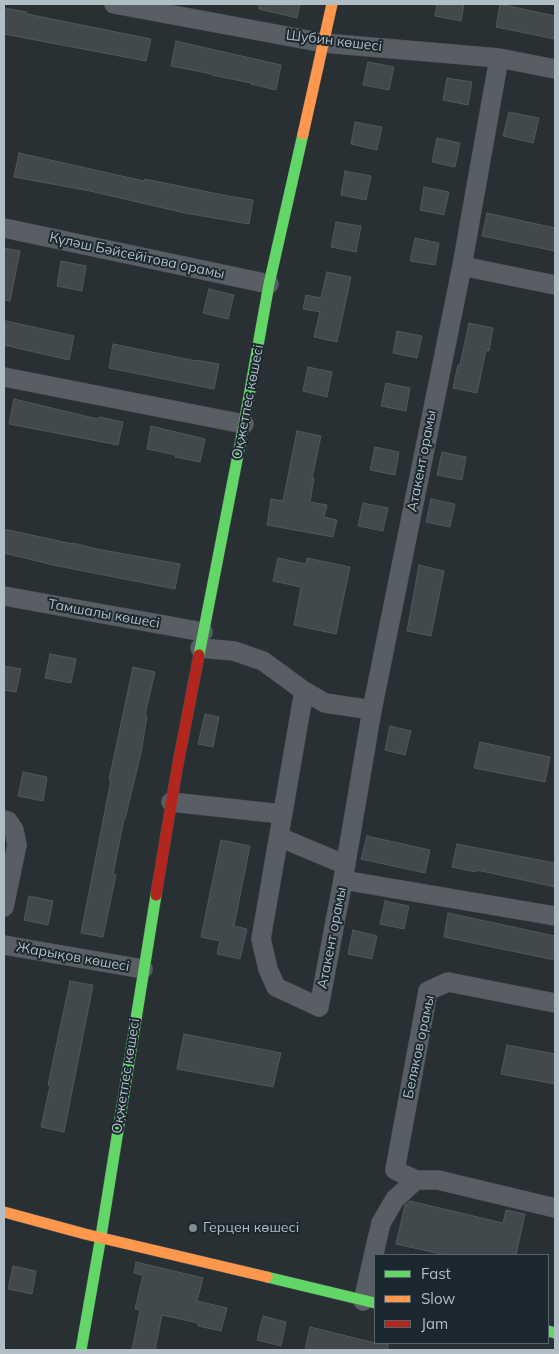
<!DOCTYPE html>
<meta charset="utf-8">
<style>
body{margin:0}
#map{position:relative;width:559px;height:1354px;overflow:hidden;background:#283034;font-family:Mulish,sans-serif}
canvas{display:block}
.frame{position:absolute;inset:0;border:5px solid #b2bec6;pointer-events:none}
.legend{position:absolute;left:374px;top:1254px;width:175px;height:90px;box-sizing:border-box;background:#1c282f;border:1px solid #58646b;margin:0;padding:6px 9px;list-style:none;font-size:15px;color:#b2bec6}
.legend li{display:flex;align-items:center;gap:10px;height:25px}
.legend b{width:25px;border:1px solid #58646b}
</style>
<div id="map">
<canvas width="559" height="1354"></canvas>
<div class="frame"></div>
<ul class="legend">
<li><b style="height:6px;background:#63d668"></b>Fast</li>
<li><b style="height:6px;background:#ff974d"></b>Slow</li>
<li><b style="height:6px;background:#b3261e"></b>Jam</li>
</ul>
</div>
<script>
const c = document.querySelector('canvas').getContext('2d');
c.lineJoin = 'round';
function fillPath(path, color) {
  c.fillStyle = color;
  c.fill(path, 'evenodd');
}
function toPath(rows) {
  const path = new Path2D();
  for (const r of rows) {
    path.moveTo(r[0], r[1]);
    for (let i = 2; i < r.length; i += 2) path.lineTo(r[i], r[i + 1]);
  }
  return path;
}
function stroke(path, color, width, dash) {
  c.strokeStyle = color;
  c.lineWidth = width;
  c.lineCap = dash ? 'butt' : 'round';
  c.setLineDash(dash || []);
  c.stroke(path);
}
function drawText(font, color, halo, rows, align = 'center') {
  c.font = font + ' Mulish,sans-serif';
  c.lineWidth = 4;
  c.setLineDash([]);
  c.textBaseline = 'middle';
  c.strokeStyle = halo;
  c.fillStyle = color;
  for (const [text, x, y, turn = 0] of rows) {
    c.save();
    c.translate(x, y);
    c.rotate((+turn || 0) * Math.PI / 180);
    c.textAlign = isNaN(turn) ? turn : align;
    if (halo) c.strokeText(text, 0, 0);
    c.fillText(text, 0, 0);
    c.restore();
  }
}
const building = toPath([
 [259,4,300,4,297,18,259,9,259,4],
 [437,4,464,4,461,21,435,16,437,4],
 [500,4,555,16,555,39,496,27,500,4],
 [4,8,27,12,27,14,151,39,146,61,4,34,4,8],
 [176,41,281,65,276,90,251,84,251,83,212,75,212,74,171,66,176,41],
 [368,62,394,67,389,90,363,85,368,62],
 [447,78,472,82,468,105,443,100,447,78],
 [509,112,539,118,533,143,503,136,509,112],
 [355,122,382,127,377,150,351,144,355,122],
 [437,138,460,143,455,167,432,162,437,138],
 [19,153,144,181,145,179,228,196,253,200,249,224,185,213,90,191,14,177,19,153],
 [345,171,371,176,366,200,341,195,345,171],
 [424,187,449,192,444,215,420,210,424,187],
 [487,213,555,228,555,251,482,236,487,213],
 [336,222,361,226,356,252,331,247,336,222],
 [415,238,439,243,435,265,410,261,415,238],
 [4,248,20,251,10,301,4,300,4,248],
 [61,261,86,266,82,291,57,286,61,261],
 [327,272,351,277,337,342,314,337,320,312,303,309,306,295,321,298,327,272],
 [209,289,234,295,228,319,203,313,209,289],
 [6,321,74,336,69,360,4,345,6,321],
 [469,323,493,328,489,351,486,350,477,393,453,388,458,365,460,365,469,323],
 [397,331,422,336,417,358,393,353,397,331],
 [113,344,196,361,196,360,219,364,214,389,109,368,113,344],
 [308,367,332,372,327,397,303,391,308,367],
 [386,383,410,388,406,411,381,406,386,383],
 [14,399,98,419,99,417,123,422,118,445,9,424,14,399],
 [151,426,205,439,200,462,175,457,176,455,147,449,151,426],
 [297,431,321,436,312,478,314,478,310,502,327,505,324,517,337,520,333,537,267,525,271,499,283,501,297,431],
 [375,447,399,452,395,475,370,470,375,447],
 [442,452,466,457,462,480,437,475,442,452],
 [431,499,455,504,450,527,426,522,431,499],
 [363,503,388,508,383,531,358,526,363,503],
 [4,529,73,544,73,543,97,549,180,564,175,589,53,565,4,553,4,529],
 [278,558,306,564,307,558,350,567,336,634,294,625,301,587,273,581,278,558],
 [419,565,444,571,431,636,407,631,419,565],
 [50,654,76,659,71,683,45,678,50,654],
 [4,666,21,669,16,692,4,690,4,666],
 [133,667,155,672,145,715,147,716,141,753,125,819,124,819,113,874,116,875,103,937,81,933,111,780,109,780,133,667],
 [205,714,219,717,213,747,198,744,205,714],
 [390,726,411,731,405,755,385,750,390,726],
 [480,742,550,757,545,782,474,768,480,742],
 [23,772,47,777,43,801,18,796,23,772],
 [367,836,430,850,425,873,361,859,367,836],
 [221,840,250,846,234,926,247,929,240,959,217,954,220,941,201,937,221,840],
 [457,844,555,863,555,887,477,870,476,872,452,867,457,844],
 [29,896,53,901,48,925,24,920,29,896],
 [385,901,409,906,404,929,380,924,385,901],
 [448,913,555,936,555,960,444,937,448,913],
 [353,930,377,936,372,959,348,954,353,930],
 [70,981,93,985,64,1132,41,1127,50,1086,48,1085,70,981],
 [184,1034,281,1053,273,1087,177,1069,184,1034],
 [507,1045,555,1054,555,1084,501,1074,507,1045],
 [410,1201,503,1223,506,1210,525,1214,516,1255,446,1255,396,1244,405,1205,410,1201],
 [136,1262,203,1278,197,1301,227,1308,221,1331,198,1326,198,1323,162,1315,155,1350,132,1350,140,1310,135,1309,143,1275,134,1273,136,1262],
 [13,1266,36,1271,32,1294,8,1289,13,1266],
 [263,1316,286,1322,281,1346,257,1340,263,1316],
 [310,1327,375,1343,388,1344,388,1350,305,1350,310,1327]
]);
fillPath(building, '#42494c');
stroke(building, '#50585c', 1);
const street = toPath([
 [114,4,324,43,499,58,555,69],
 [4,228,269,284],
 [462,266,555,285],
 [4,377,244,424],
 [4,596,203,632],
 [200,648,234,651,263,661,304,691,325,703,372,710],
 [304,691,261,939,268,969,276,987,319,1007,343,880,372,710,462,266,499,58],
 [171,802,282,814],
 [4,820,8,821,14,830,17,845,4,907],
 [279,837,346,865],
 [343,880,555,916],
 [4,945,143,969],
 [555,1003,448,982,428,991,395,1170,416,1180,438,1180,555,1208],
 [363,1301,381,1223,395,1199,416,1180]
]);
const fast = toPath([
 [199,655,244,424,269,284,303,134],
 [267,1277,375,1303],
 [548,1331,555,1333],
 [81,1350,101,1236,156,895]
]);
const slow = toPath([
 [303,134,332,4],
 [4,1212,85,1234,267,1277]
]);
const jam = toPath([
 [156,895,177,769,199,655]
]);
stroke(street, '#464c4f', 20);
stroke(fast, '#464c4f', 12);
stroke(slow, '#464c4f', 12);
stroke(jam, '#464c4f', 12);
stroke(street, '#585e63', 19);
stroke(fast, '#63d668', 11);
stroke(slow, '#ff974d', 11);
stroke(jam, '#b3261e', 11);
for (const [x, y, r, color] of [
 [193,1228,5,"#828c93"]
]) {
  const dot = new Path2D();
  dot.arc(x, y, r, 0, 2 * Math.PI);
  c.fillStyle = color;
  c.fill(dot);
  stroke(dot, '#1c282f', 2);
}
drawText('14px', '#b2bec6', '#1c282f', [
 ["Шубин көшесі",334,41,7],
 ["Күләш Бәйсейітова орамы",137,256,12],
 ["Оқжетпес көшесі",248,402,-79],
 ["Атакент орамы",422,461,-79],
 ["Тамшалы көшесі",104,614,10],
 ["Атакент орамы",332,938,-79],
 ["Жарықов көшесі",73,957,10],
 ["Беляков орамы",419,1047,-78],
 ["Оқжетпес көшесі",126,1076,-81]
]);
drawText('14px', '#b2bec6', '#1c282f', [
 ["Герцен көшесі",203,1228]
], 'left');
</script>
